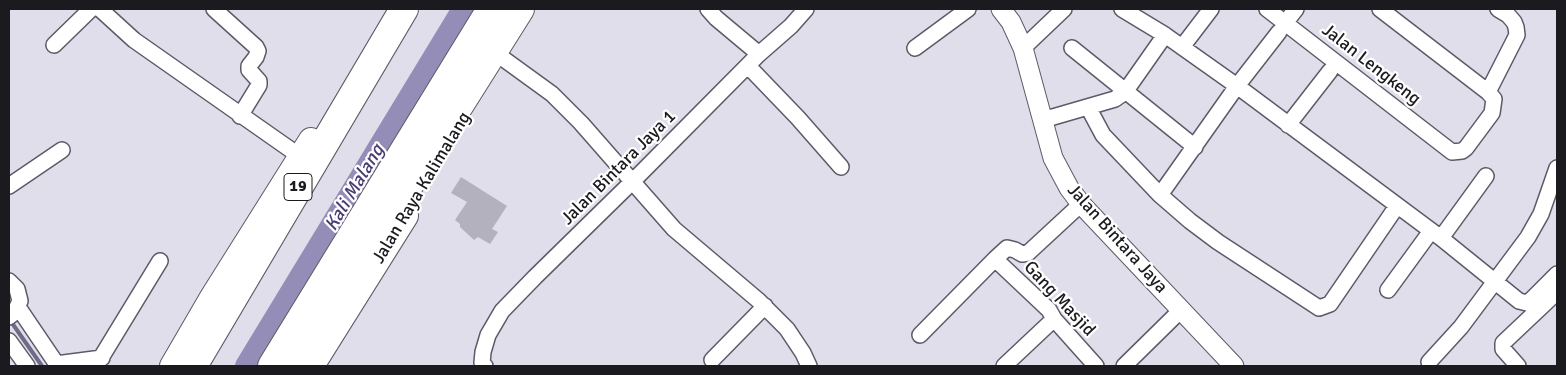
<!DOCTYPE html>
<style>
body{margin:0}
#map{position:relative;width:1566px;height:375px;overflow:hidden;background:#e0deeb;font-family:Signika,sans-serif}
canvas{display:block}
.frame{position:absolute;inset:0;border:10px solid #1b1a1f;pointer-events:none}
</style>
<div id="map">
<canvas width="1566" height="375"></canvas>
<div class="frame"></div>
</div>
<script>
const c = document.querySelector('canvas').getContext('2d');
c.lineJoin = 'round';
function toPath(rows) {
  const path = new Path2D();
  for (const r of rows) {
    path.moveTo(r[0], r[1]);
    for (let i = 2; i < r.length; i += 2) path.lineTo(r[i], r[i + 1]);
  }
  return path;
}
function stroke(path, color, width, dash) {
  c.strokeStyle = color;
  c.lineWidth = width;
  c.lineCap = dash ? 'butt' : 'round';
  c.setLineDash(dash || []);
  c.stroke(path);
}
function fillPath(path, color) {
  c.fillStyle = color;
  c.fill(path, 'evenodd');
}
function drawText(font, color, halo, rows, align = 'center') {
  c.font = font + ' Signika,sans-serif';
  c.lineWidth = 4.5;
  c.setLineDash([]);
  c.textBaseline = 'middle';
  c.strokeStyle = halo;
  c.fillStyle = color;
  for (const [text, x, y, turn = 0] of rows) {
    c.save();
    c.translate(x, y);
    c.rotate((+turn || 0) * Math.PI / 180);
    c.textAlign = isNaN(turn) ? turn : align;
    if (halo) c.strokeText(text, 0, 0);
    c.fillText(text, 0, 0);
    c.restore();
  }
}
stroke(toPath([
 [12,323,42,366]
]), '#706a89', 4);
stroke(toPath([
 [246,366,463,9]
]), '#948db7', 22);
fillPath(toPath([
 [461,177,507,206,492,229,498,232,490,244,478,237,474,240,460,227,460,224,455,220,467,202,451,193]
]), '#b3b1be');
const minor = toPath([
 [100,9,134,40,301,157],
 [214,9,256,47,258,51,256,57,249,66,249,70,259,81,259,85,240,116],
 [708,9,716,18,759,54],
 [1122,9,1165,35,1237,86,1441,238,1519,301,1527,303,1531,300,1557,274],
 [1267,9,1452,152,1462,151,1466,148,1492,113,1494,99,1488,92,1380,9],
 [1285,23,1296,9],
 [54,45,91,9],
 [1182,47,1211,9],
 [915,48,968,9],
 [1023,48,1064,9],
 [1072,48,1195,147],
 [501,57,552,94,581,123,674,229,759,301,787,329,803,353,809,366],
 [748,66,798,118,841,167],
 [1488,92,1517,35,1516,27,1514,22,1508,15,1498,9],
 [1088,107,1103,135,1160,195,1190,221,1218,242,1319,308,1330,304,1397,206],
 [1042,118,1053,117,1115,99,1125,92,1165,35],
 [1288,125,1330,71],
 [9,186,62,150],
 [1160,195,1237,86,1279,32],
 [1441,238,1486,176],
 [995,259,1049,310,1054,319,1096,366],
 [9,281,17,289,20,301,14,313,9,317],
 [1388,290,1431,231],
 [18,307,58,366],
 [920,335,995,259,1007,248,1015,250,1022,254,1028,253,1081,204],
 [9,341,27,366],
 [712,360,765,306],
 [1429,362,1461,327,1528,237,1541,214,1557,168],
 [56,364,102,358],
 [96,366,160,261],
 [485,366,482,363,483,352,488,335,502,311,535,277,633,181,759,54,791,26,806,9],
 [1004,366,1054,319],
 [1124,366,1181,310],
 [1518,366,1503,349,1503,343,1557,292]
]);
const tertiary = toPath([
 [1001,9,1011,22,1023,48,1053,158,1069,188,1081,204,1234,366]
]);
const primary = toPath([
 [172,366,211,299,311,140],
 [312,366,406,216]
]);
const motorway = toPath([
 [193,366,404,9],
 [272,366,491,9],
 [295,366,520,9]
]);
stroke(minor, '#5c5a66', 18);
stroke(tertiary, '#5c5a66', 21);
stroke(primary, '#5c5a66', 26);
stroke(motorway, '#5c5a66', 30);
stroke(minor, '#fff', 15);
stroke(tertiary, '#fff', 19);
stroke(primary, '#fff', 24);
stroke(motorway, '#fff', 28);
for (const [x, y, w] of [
 [298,187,28]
]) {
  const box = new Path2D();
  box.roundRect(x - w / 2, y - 13.5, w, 27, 4);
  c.fillStyle = '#fff';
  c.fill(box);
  stroke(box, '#1b1a1f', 1);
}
drawText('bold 16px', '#1b1a1f', null, [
 ["19",298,187]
]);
drawText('18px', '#1b1a1f', '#fff', [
 ["Jalan Lengkeng",1371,65,38],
 ["Jalan Bintara Jaya 1",619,168,-45],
 ["Jalan Raya Kalimalang",422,188,-59],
 ["Jalan Bintara Jaya",1117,239,48],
 ["Gang Masjid",1059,299,47]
]);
drawText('italic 19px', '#493b73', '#fff', [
 ["Kali Malang",355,188,-59]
]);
</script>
